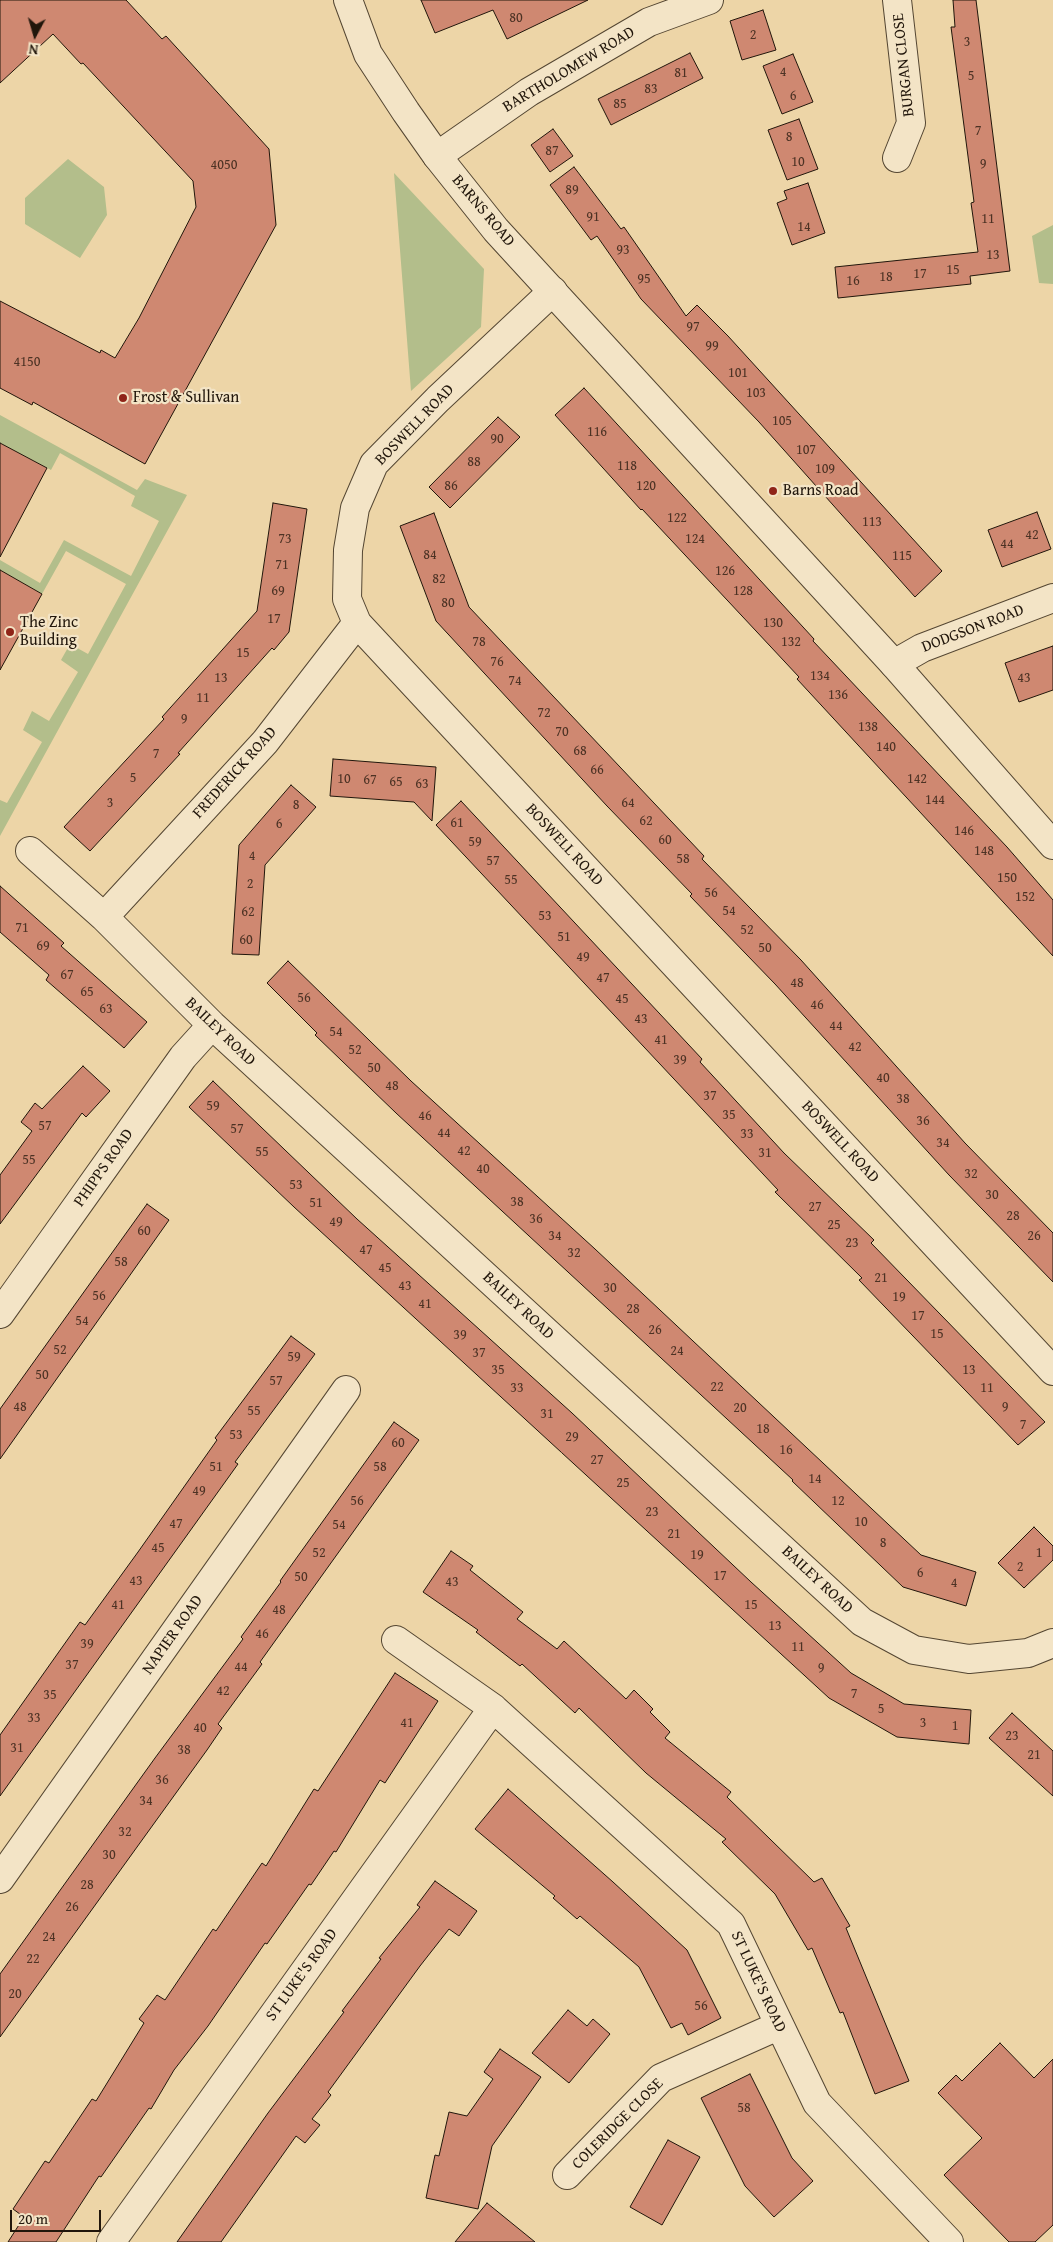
<!DOCTYPE html>
<style>
body{margin:0}
#map{position:relative;width:1053px;height:2242px;overflow:hidden;background:#edd5a7;font-family:"Gentium Book Plus",serif}
canvas{display:block}
.north{position:absolute;left:10px;top:10px;width:50px;height:50px;-webkit-text-stroke:4px #f3e4c6;paint-order:stroke;rotate:186deg;font-size:14px;font-weight:700;line-height:20px;text-align:center;color:#21160b}
.north::after{content:'';display:block;margin:auto;width:18px;height:22px;background:#21160b;clip-path:polygon(50% 0,100% 100%,50% 72%,0 100%)}
.scale{position:absolute;left:10px;top:2210px;width:91px;height:22px;box-sizing:border-box;border:2px solid #21160b;border-top:0;padding-left:6px;font-size:15px;line-height:18px;white-space:nowrap;color:#21160b;-webkit-text-stroke:4px #f3e4c6;paint-order:stroke}
</style>
<div id="map">
<canvas width="1053" height="2242"></canvas>
<div class="north">N</div>
<div class="scale">20 m</div>
</div>
<script>
const c = document.querySelector('canvas').getContext('2d');
c.lineJoin = 'round';
function fillPath(path, color) {
  c.fillStyle = color;
  c.fill(path, 'evenodd');
}
function toPath(rows) {
  const path = new Path2D();
  for (const r of rows) {
    path.moveTo(r[0], r[1]);
    for (let i = 2; i < r.length; i += 2) path.lineTo(r[i], r[i + 1]);
  }
  return path;
}
function stroke(path, color, width, dash) {
  c.strokeStyle = color;
  c.lineWidth = width;
  c.lineCap = dash ? 'butt' : 'round';
  c.setLineDash(dash || []);
  c.stroke(path);
}
function drawText(font, color, halo, rows, align = 'center') {
  c.font = font + ' "Gentium Book Plus",serif';
  c.lineWidth = 4.5;
  c.setLineDash([]);
  c.textBaseline = 'middle';
  c.strokeStyle = halo;
  c.fillStyle = color;
  for (const [text, x, y, turn = 0] of rows) {
    c.save();
    c.translate(x, y);
    c.rotate((+turn || 0) * Math.PI / 180);
    c.textAlign = isNaN(turn) ? turn : align;
    if (halo) c.strokeText(text, 0, 0);
    c.fillText(text, 0, 0);
    c.restore();
  }
}
fillPath(toPath([
 [68,159,104,187,107,215,80,258,25,224,25,198],
 [394,173,484,269,481,327,411,391],
 [1053,225,1053,284,1039,283,1032,236],
 [0,415,137,490,145,479,187,495,0,836,0,800,7,803,42,742,23,730,32,711,49,721,78,672,61,660,70,644,88,654,126,584,66,551,42,594,0,570,0,560,40,583,64,540,131,576,159,521,131,506,135,496,60,453,51,470,0,443]
]), '#b3be8b');
const building = toPath([
 [0,0,126,0,162,39,166,36,269,149,276,225,145,464,33,402,32,405,0,388,0,301,100,353,101,350,115,358,139,318,196,207,193,181,83,63,81,64,53,34,0,83,0,0],
 [421,0,588,0,507,39,493,10,435,33,421,0],
 [953,0,976,0,1010,271,970,276,971,284,838,298,835,267,978,252,971,203,974,202,951,27,955,27,953,0],
 [763,10,776,50,742,60,730,21,763,10],
 [690,53,703,78,611,125,598,99,690,53],
 [793,54,813,102,782,114,763,66,793,54],
 [799,119,818,169,787,180,768,130,799,119],
 [553,129,573,156,550,172,531,145,553,129],
 [574,167,621,229,624,227,686,316,697,305,728,336,942,571,915,597,759,422,641,299,597,236,591,240,550,185,574,167],
 [808,183,825,233,792,245,777,203,787,199,784,191,808,183],
 [584,388,814,639,813,641,1007,847,1053,900,1053,956,797,679,799,677,642,509,641,510,555,415,584,388],
 [498,417,520,437,450,508,429,487,498,417],
 [0,443,47,468,0,557,0,443],
 [273,503,307,509,289,632,274,650,272,648,178,753,180,754,90,851,64,827,164,719,162,717,257,611,273,503],
 [1037,512,1051,549,1002,567,988,530,1037,512],
 [434,513,469,607,704,856,702,859,801,960,965,1143,1053,1233,1053,1282,949,1175,775,984,690,896,692,894,607,806,436,621,400,526,434,513],
 [0,570,42,594,0,670,0,570],
 [1053,646,1053,690,1019,702,1005,663,1053,646],
 [333,759,436,767,432,821,414,802,330,796,333,759],
 [291,785,316,807,265,865,259,955,232,954,239,845,291,785],
 [461,801,702,1059,700,1062,784,1153,874,1240,871,1243,1045,1422,1018,1445,859,1280,862,1278,775,1192,778,1190,436,825,461,801],
 [0,886,64,943,61,946,147,1022,124,1048,46,980,49,975,0,932,0,886],
 [288,961,411,1081,595,1249,921,1555,976,1572,966,1606,903,1587,792,1481,793,1480,396,1113,315,1035,317,1033,267,983,288,961],
 [83,1066,110,1091,86,1117,82,1113,0,1224,0,1175,32,1131,21,1122,35,1103,42,1109,83,1066],
 [213,1081,357,1219,572,1413,751,1582,851,1673,904,1704,971,1710,969,1744,897,1737,829,1698,294,1207,189,1107,213,1081],
 [147,1204,169,1220,0,1459,0,1409,147,1204],
 [291,1336,315,1354,235,1462,238,1464,0,1796,0,1735,80,1622,85,1625,138,1552,217,1440,215,1438,291,1336],
 [394,1422,419,1440,260,1662,262,1664,218,1724,222,1728,207,1750,0,2037,0,1974,155,1758,243,1639,241,1637,281,1582,280,1581,394,1422],
 [1034,1527,1053,1546,1053,1560,1024,1588,998,1563,1034,1527],
 [451,1551,473,1566,470,1570,523,1612,517,1619,557,1649,564,1641,626,1699,634,1690,653,1709,650,1712,670,1732,665,1738,731,1792,727,1797,814,1882,822,1878,850,1926,846,1928,909,2081,875,2094,843,2012,840,2013,812,1948,808,1950,775,1894,722,1842,726,1839,646,1773,579,1708,575,1713,522,1664,520,1666,476,1632,478,1630,423,1592,451,1551],
 [395,1673,438,1701,385,1783,380,1780,336,1852,334,1851,311,1885,309,1884,267,1944,265,1943,208,2026,174,2070,151,2109,149,2108,101,2177,99,2176,56,2242,8,2242,24,2217,13,2209,45,2161,49,2163,92,2099,96,2101,144,2023,139,2019,157,1995,165,2000,213,1929,216,1931,262,1863,266,1866,314,1789,318,1791,395,1673],
 [1012,1713,1053,1751,1053,1796,989,1738,1012,1713],
 [508,1789,613,1882,687,1950,721,2018,688,2035,682,2023,671,2028,639,1967,580,1916,577,1919,553,1898,555,1896,475,1829,508,1789],
 [435,1881,477,1911,459,1936,449,1929,420,1966,328,2092,331,2095,312,2119,320,2125,305,2143,296,2136,221,2242,177,2242,268,2113,344,2012,342,2011,381,1959,379,1958,420,1907,417,1905,435,1881],
 [568,2010,587,2026,593,2019,610,2034,569,2083,532,2053,568,2010],
 [1000,2043,1034,2078,1053,2059,1053,2225,1035,2242,1009,2242,944,2175,982,2138,938,2093,956,2075,962,2081,1000,2043],
 [500,2049,541,2077,492,2146,478,2209,426,2198,435,2155,439,2156,449,2112,467,2116,493,2079,484,2072,500,2049],
 [750,2074,792,2158,813,2181,774,2217,745,2186,701,2098,750,2074],
 [668,2140,700,2157,662,2225,630,2207,668,2140],
 [487,2203,535,2242,455,2242,487,2203]
]);
fillPath(building, '#cf8871');
stroke(building, '#21160b', 1);
const minor = toPath([
 [897,0,911,123,897,158],
 [437,156,529,92,649,22,709,0],
 [553,291,438,399,374,464,355,508,348,550,347,599,357,623,1053,1371],
 [894,664,922,648,1053,598],
 [30,851,104,917,212,1025,862,1622,914,1650,969,1659,1028,1653,1053,1643],
 [104,917,265,742,357,623],
 [0,1314,183,1057,212,1025],
 [396,1640,493,1708,731,1924,817,2103,949,2242],
 [0,1879,346,1390],
 [567,2175,661,2078,778,2026],
 [111,2242,493,1708]
]);
const tertiary = toPath([
 [348,0,368,54,406,112,437,156,496,230,894,664,1053,845]
]);
stroke(minor, '#544632', 30);
stroke(tertiary, '#544632', 30);
stroke(minor, '#f3e4c6', 28);
stroke(tertiary, '#f3e4c6', 28);
for (const [x, y, r, color] of [
 [123,398,5,"#8f2418"],
 [773,491,5,"#8f2418"],
 [10,632,5,"#8f2418"]
]) {
  const dot = new Path2D();
  dot.arc(x, y, r, 0, 2 * Math.PI);
  c.fillStyle = color;
  c.fill(dot);
  stroke(dot, '#f3e4c6', 2);
}
drawText('14px', '#4c3224', null, [
 ["80",516,18],
 ["2",753,35],
 ["3",967,42],
 ["4",783,72],
 ["81",681,73],
 ["5",971,76],
 ["83",651,89],
 ["6",793,96],
 ["85",620,104],
 ["7",978,131],
 ["8",789,137],
 ["87",552,151],
 ["10",798,162],
 ["9",983,164],
 ["4050",224,165],
 ["89",572,190],
 ["91",593,217],
 ["11",988,219],
 ["14",804,227],
 ["93",623,250],
 ["13",993,255],
 ["15",953,270],
 ["17",920,274],
 ["18",886,277],
 ["95",644,279],
 ["16",853,281],
 ["97",693,327],
 ["99",712,346],
 ["4150",27,362],
 ["101",738,373],
 ["103",756,393],
 ["105",782,421],
 ["116",597,432],
 ["90",497,439],
 ["107",806,450],
 ["88",474,462],
 ["118",627,466],
 ["109",825,469],
 ["86",451,486],
 ["120",646,486],
 ["122",677,518],
 ["113",872,522],
 ["42",1032,535],
 ["73",285,539],
 ["124",695,539],
 ["44",1007,544],
 ["84",430,555],
 ["115",902,556],
 ["71",282,565],
 ["126",725,571],
 ["82",439,579],
 ["69",278,591],
 ["128",743,591],
 ["80",448,603],
 ["17",274,619],
 ["130",773,623],
 ["78",479,642],
 ["132",791,642],
 ["15",243,653],
 ["76",497,662],
 ["134",820,676],
 ["13",221,678],
 ["43",1024,678],
 ["74",515,681],
 ["136",838,695],
 ["11",203,698],
 ["72",544,713],
 ["9",184,719],
 ["138",868,727],
 ["70",562,732],
 ["140",886,747],
 ["68",580,751],
 ["7",156,754],
 ["66",597,770],
 ["5",133,778],
 ["10",344,779],
 ["142",917,779],
 ["67",370,780],
 ["65",396,782],
 ["63",422,784],
 ["144",935,800],
 ["3",110,803],
 ["64",628,803],
 ["8",296,805],
 ["62",646,821],
 ["61",457,823],
 ["6",279,824],
 ["146",964,831],
 ["60",665,840],
 ["59",475,842],
 ["148",984,851],
 ["4",252,856],
 ["58",683,859],
 ["57",493,861],
 ["150",1007,878],
 ["55",511,880],
 ["2",250,884],
 ["56",711,893],
 ["152",1025,897],
 ["54",729,911],
 ["62",248,912],
 ["53",545,916],
 ["71",22,928],
 ["52",747,930],
 ["51",564,937],
 ["60",246,940],
 ["69",43,946],
 ["50",765,948],
 ["49",583,957],
 ["67",67,975],
 ["47",603,978],
 ["48",797,983],
 ["65",87,992],
 ["56",304,998],
 ["45",622,999],
 ["46",817,1005],
 ["63",106,1009],
 ["43",641,1019],
 ["44",836,1026],
 ["54",336,1032],
 ["41",661,1040],
 ["42",855,1047],
 ["52",355,1050],
 ["39",680,1060],
 ["50",374,1068],
 ["40",883,1078],
 ["48",392,1086],
 ["37",710,1096],
 ["38",903,1099],
 ["59",213,1106],
 ["35",729,1115],
 ["46",425,1116],
 ["36",923,1121],
 ["57",45,1126],
 ["57",237,1129],
 ["44",444,1133],
 ["33",747,1134],
 ["34",943,1143],
 ["42",464,1151],
 ["55",262,1152],
 ["31",765,1153],
 ["55",29,1160],
 ["40",483,1169],
 ["32",971,1174],
 ["53",296,1185],
 ["30",992,1195],
 ["38",517,1202],
 ["51",316,1203],
 ["27",815,1207],
 ["28",1013,1216],
 ["36",536,1219],
 ["49",336,1222],
 ["25",834,1225],
 ["60",144,1231],
 ["34",555,1236],
 ["26",1034,1236],
 ["23",852,1243],
 ["47",366,1250],
 ["32",574,1253],
 ["58",121,1262],
 ["45",385,1268],
 ["21",881,1278],
 ["43",405,1286],
 ["30",610,1288],
 ["56",99,1296],
 ["19",899,1297],
 ["41",425,1304],
 ["28",633,1309],
 ["17",918,1316],
 ["54",82,1321],
 ["26",655,1330],
 ["15",937,1334],
 ["39",460,1335],
 ["52",60,1350],
 ["24",677,1351],
 ["37",479,1353],
 ["59",294,1357],
 ["35",498,1370],
 ["13",969,1370],
 ["50",42,1375],
 ["57",276,1381],
 ["22",717,1387],
 ["33",517,1388],
 ["11",987,1388],
 ["48",20,1407],
 ["9",1005,1407],
 ["20",740,1408],
 ["55",254,1411],
 ["31",547,1414],
 ["7",1023,1425],
 ["18",763,1429],
 ["53",236,1435],
 ["29",572,1437],
 ["60",398,1443],
 ["16",786,1450],
 ["27",597,1460],
 ["51",216,1467],
 ["58",380,1467],
 ["14",815,1479],
 ["25",623,1483],
 ["49",199,1491],
 ["56",357,1501],
 ["12",838,1501],
 ["23",652,1512],
 ["10",861,1522],
 ["47",176,1524],
 ["54",339,1525],
 ["21",674,1534],
 ["8",883,1543],
 ["45",158,1548],
 ["52",319,1553],
 ["1",1039,1553],
 ["19",697,1555],
 ["2",1020,1567],
 ["6",920,1573],
 ["17",720,1576],
 ["50",301,1577],
 ["43",136,1581],
 ["43",452,1582],
 ["4",954,1583],
 ["41",118,1605],
 ["15",751,1605],
 ["48",279,1610],
 ["13",775,1626],
 ["46",262,1634],
 ["39",87,1644],
 ["11",798,1647],
 ["37",72,1665],
 ["44",241,1667],
 ["9",821,1668],
 ["42",223,1691],
 ["7",854,1694],
 ["35",50,1695],
 ["5",881,1709],
 ["33",34,1718],
 ["41",407,1723],
 ["3",923,1723],
 ["1",955,1726],
 ["40",200,1728],
 ["23",1012,1736],
 ["31",17,1748],
 ["38",184,1750],
 ["21",1034,1755],
 ["36",162,1780],
 ["34",146,1801],
 ["32",125,1832],
 ["30",109,1855],
 ["28",87,1885],
 ["26",72,1907],
 ["24",49,1937],
 ["22",33,1959],
 ["20",15,1994],
 ["56",701,2006],
 ["58",744,2108]
]);
drawText('16px', '#21160b', '#f3e4c6', [
 ["BURGAN CLOSE",904,65,-96],
 ["BARTHOLOMEW ROAD",569,70,-31],
 ["BARNS ROAD",483,211,50],
 ["BOSWELL ROAD",415,425,-46],
 ["DODGSON ROAD",973,629,-21],
 ["FREDERICK ROAD",235,773,-48],
 ["BOSWELL ROAD",564,845,47],
 ["BAILEY ROAD",220,1032,44],
 ["BOSWELL ROAD",840,1142,47],
 ["PHIPPS ROAD",104,1168,-55],
 ["BAILEY ROAD",518,1306,43],
 ["BAILEY ROAD",817,1580,43],
 ["NAPIER ROAD",173,1635,-55],
 ["ST LUKE'S ROAD",302,1975,-54],
 ["ST LUKE'S ROAD",758,1982,65],
 ["COLERIDGE CLOSE",618,2124,-45]
]);
drawText('16px', '#21160b', '#f3e4c6', [
 ["Frost & Sullivan",133,398],
 ["Barns Road",783,491],
 ["The Zinc",20,623],
 ["Building",20,641]
], 'left');
</script>
